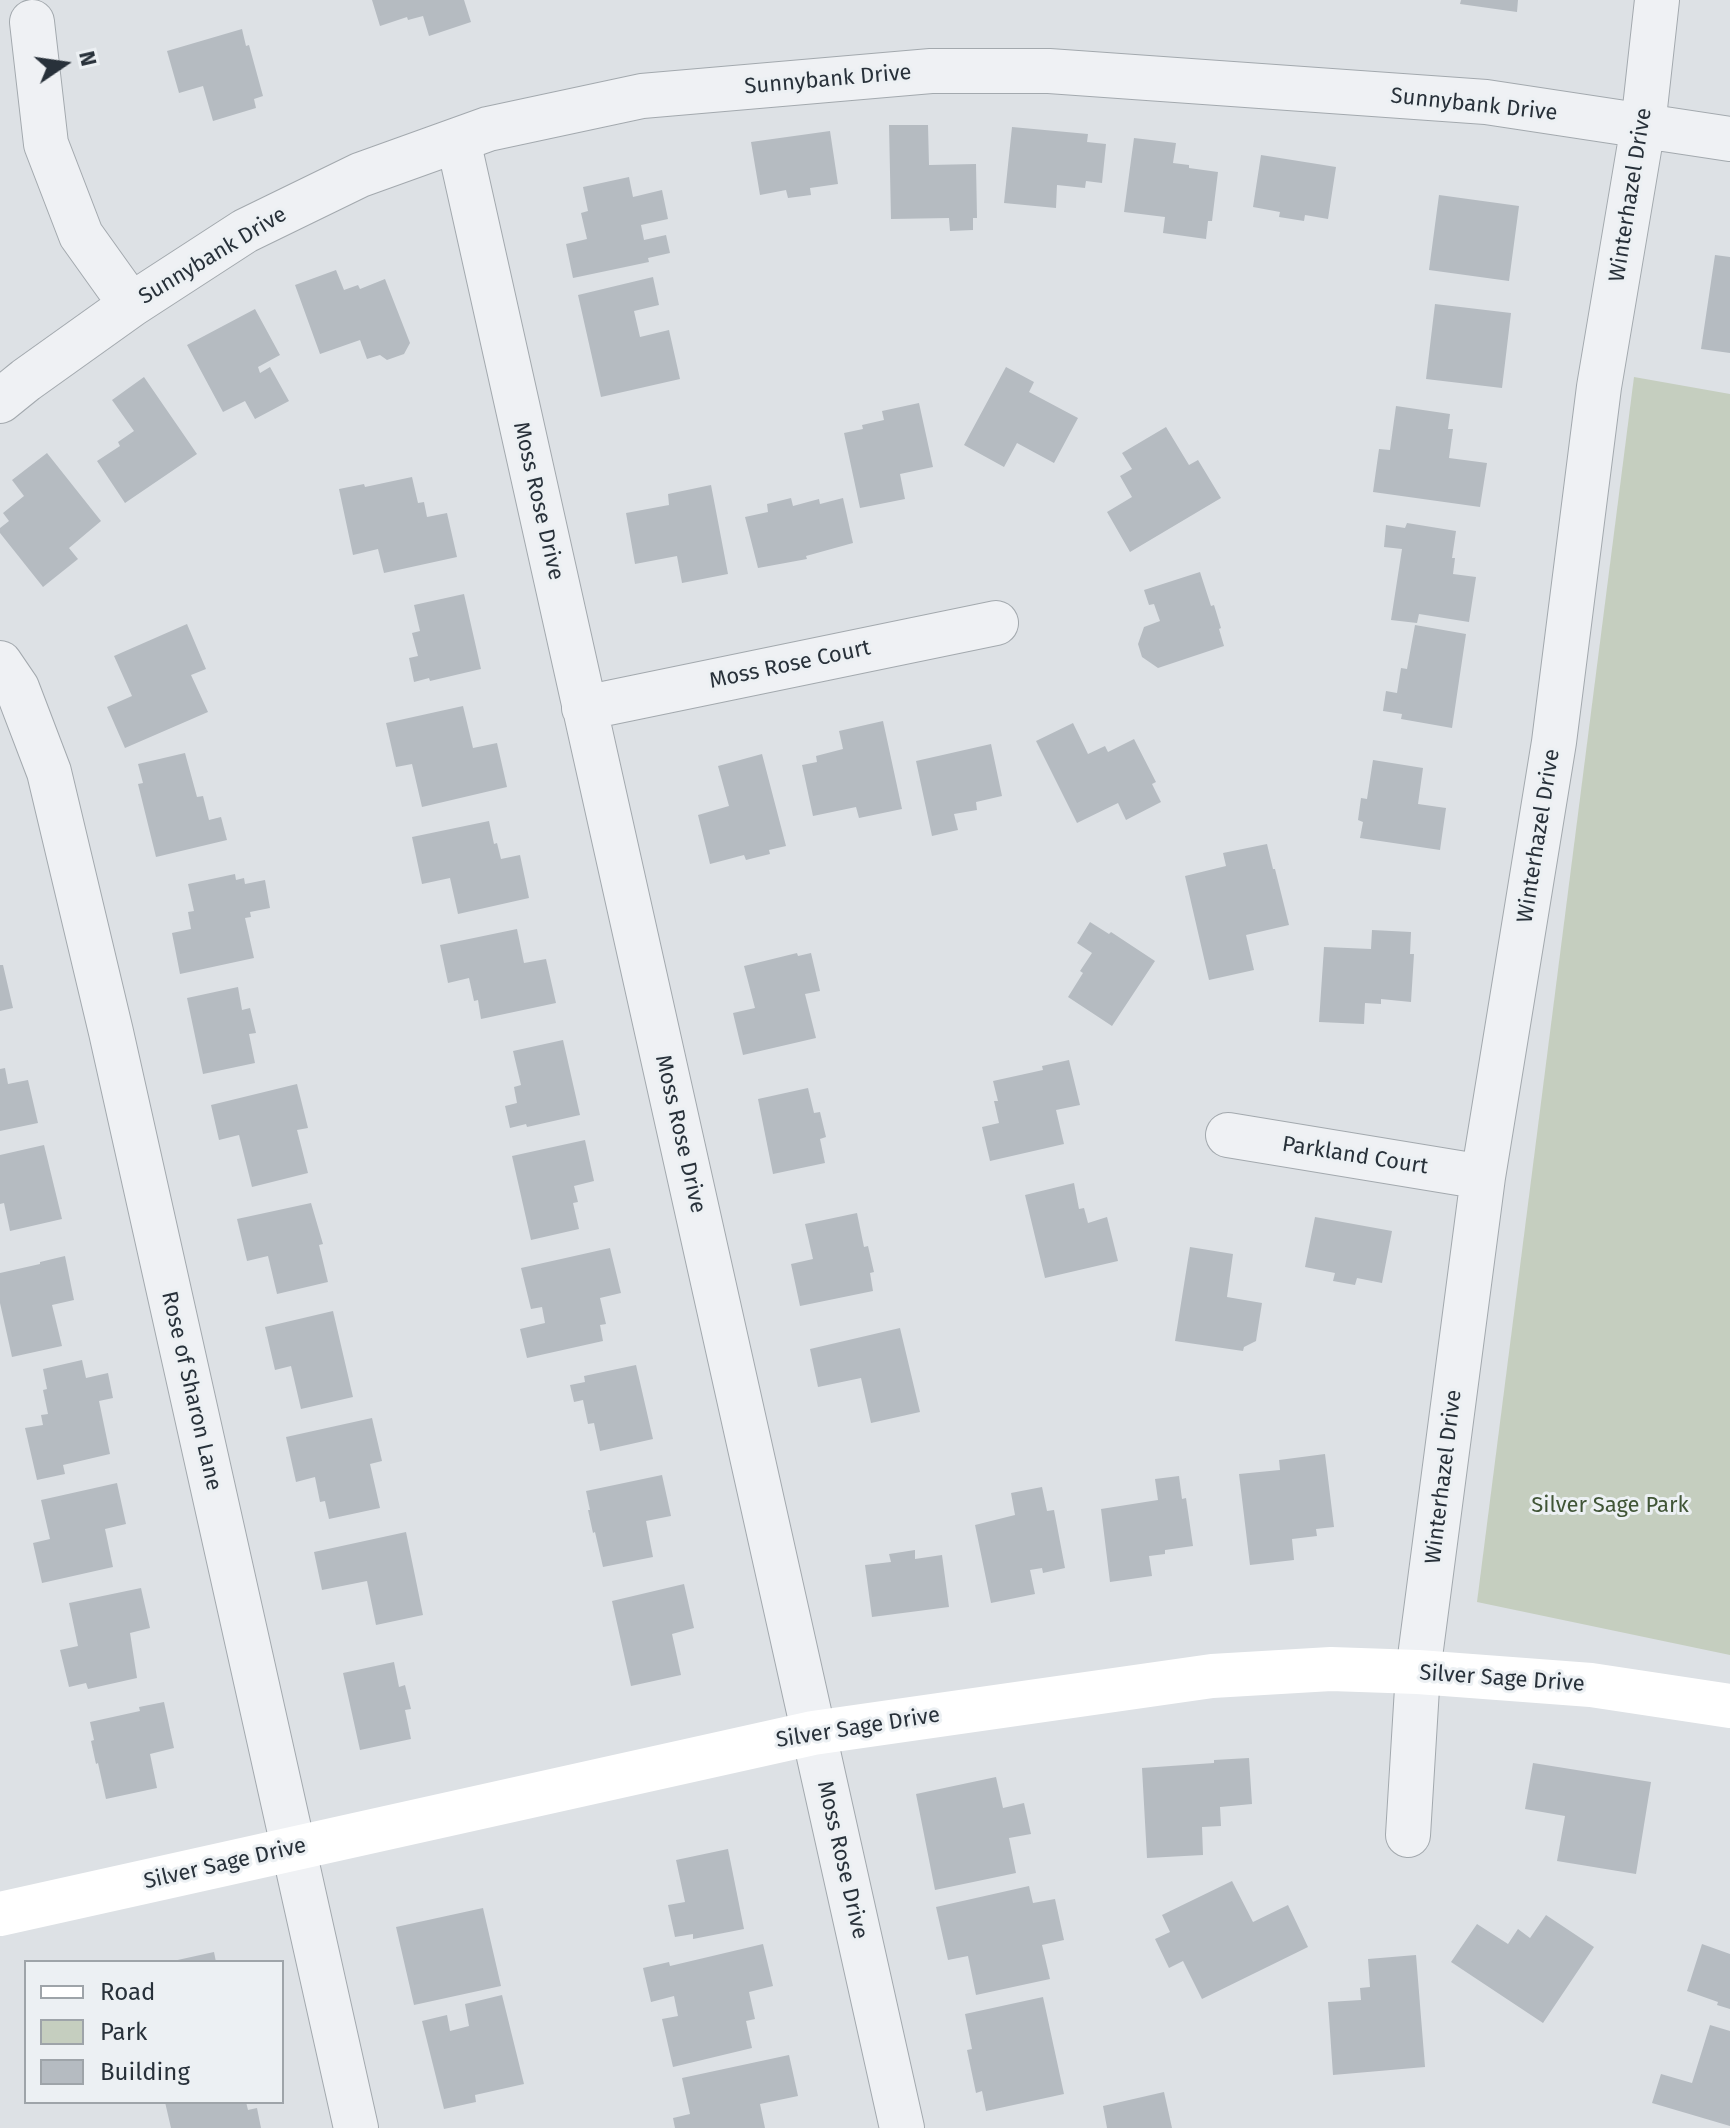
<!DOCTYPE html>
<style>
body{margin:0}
#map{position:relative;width:1730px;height:2128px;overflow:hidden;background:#dde1e5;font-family:"Fira Sans",sans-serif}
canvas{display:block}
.legend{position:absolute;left:24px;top:1960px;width:260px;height:144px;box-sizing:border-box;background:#ecf0f3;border:2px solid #9ea4a9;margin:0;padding:10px 14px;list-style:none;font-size:24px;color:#28313a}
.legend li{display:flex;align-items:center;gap:16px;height:40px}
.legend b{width:40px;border:2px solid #9ea4a9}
.north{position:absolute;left:24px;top:24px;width:80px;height:80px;-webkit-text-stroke:6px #ecf0f3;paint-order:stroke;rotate:77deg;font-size:22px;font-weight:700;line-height:32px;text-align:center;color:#28313a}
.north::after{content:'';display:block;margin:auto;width:28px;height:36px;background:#28313a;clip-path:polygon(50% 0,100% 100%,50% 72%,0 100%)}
</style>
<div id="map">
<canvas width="1730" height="2128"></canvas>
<ul class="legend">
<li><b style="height:10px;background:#fff"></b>Road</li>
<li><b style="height:22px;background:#c5cebf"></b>Park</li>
<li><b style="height:22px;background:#b5bbc1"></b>Building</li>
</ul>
<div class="north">N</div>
</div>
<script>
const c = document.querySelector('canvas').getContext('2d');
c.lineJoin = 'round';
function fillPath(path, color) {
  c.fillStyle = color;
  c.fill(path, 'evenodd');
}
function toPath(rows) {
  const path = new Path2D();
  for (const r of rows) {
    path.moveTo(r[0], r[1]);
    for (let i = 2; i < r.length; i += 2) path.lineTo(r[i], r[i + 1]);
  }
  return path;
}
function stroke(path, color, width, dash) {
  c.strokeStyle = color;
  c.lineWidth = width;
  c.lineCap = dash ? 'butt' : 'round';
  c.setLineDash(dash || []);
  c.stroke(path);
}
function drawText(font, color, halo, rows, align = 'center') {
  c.font = font + ' "Fira Sans",sans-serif';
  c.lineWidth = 6;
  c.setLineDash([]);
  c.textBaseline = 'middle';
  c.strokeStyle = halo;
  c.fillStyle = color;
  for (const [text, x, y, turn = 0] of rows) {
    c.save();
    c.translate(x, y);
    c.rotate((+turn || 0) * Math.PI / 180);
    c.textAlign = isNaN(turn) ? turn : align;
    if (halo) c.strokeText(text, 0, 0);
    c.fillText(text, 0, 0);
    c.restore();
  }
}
fillPath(toPath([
 [1634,377,1730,394,1730,1655,1477,1602]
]), '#c5cebf');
fillPath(toPath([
 [372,0,464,0,471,22,429,36,423,16,408,20,407,17,380,26],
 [1461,0,1518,0,1517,12,1460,4],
 [242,29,246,46,249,45,263,96,254,99,256,108,213,121,203,86,179,93,167,51],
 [889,125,928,125,929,165,976,164,977,218,973,218,973,230,950,231,949,218,891,219],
 [1012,127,1088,134,1087,142,1106,144,1102,183,1086,181,1085,188,1057,185,1056,208,1004,203],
 [830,131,838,184,810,188,811,195,788,198,786,190,760,195,751,142],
 [1134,138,1176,143,1173,163,1189,165,1189,168,1218,172,1212,221,1208,221,1206,239,1163,233,1165,217,1124,212],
 [1261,155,1336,167,1328,219,1305,215,1304,221,1279,217,1280,212,1253,207],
 [629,177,633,197,662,190,668,219,641,225,644,240,666,235,670,253,648,258,649,262,573,278,566,244,587,239,581,213,588,211,583,187],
 [1439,195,1519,206,1509,281,1429,270],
 [1715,255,1730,257,1730,353,1701,349],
 [336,270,344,290,358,285,360,289,385,279,410,343,404,354,387,360,380,355,367,359,360,340,320,354,295,285],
 [653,277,659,305,634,311,640,337,669,330,680,379,601,397,578,295],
 [1435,304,1511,313,1502,388,1426,379],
 [255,309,280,355,258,367,260,373,270,367,289,401,255,419,245,401,223,412,187,345],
 [1006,367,1034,382,1029,392,1078,418,1054,463,1017,443,1004,467,964,445],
 [144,377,197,454,125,503,97,461,120,446,118,442,134,431,112,400],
 [919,403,933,467,900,474,905,499,860,508,844,433,863,429,862,425,884,420,882,411],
 [1396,406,1450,414,1448,429,1453,429,1449,458,1487,463,1480,507,1373,492,1379,449,1390,450],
 [1166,427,1189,465,1198,460,1221,498,1130,552,1107,512,1132,497,1120,476,1132,469,1122,453],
 [47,453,101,521,69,548,78,559,43,587,0,533,0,528,9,521,3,513,24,496,12,480],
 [412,477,418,503,424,502,427,517,447,513,457,557,384,573,378,549,353,555,339,489,364,484,365,487],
 [711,485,728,574,682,583,677,556,635,564,626,513,669,505,668,494],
 [791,498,793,506,819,499,820,504,843,498,853,543,806,556,807,559,758,568,745,517,768,512,767,504],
 [1407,523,1456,531,1452,558,1455,558,1453,574,1476,577,1469,622,1419,614,1417,623,1391,620,1402,549,1384,547,1386,525,1405,528],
 [1200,572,1211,606,1214,605,1221,628,1219,629,1224,646,1158,668,1142,657,1138,644,1144,627,1160,621,1154,604,1149,605,1144,590],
 [464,594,481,669,430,681,429,678,414,682,409,658,418,656,412,633,420,631,414,605],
 [187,624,206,669,191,675,208,712,125,748,107,707,132,696,114,656],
 [1415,625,1466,634,1452,728,1401,719,1402,714,1383,711,1386,691,1397,693,1401,668,1407,669],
 [463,706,473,748,497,743,507,787,422,807,412,764,396,767,386,723],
 [883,721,902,809,859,818,856,807,813,816,802,765,817,762,816,756,843,749,839,731],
 [1073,723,1088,754,1105,746,1108,752,1134,739,1156,782,1152,784,1161,802,1126,820,1118,803,1077,823,1036,741],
 [991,744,1002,796,976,802,977,810,954,814,958,830,932,836,916,761],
 [185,753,197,797,203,796,209,820,221,817,227,840,156,857,138,784,143,783,138,764],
 [762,754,786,846,769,850,770,854,746,860,744,855,710,864,698,815,729,806,718,766],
 [1373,760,1423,768,1418,804,1446,808,1440,850,1360,838,1363,822,1358,820,1361,798,1367,799],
 [489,821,494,844,497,843,501,859,520,855,529,898,458,914,450,878,422,884,412,837],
 [1267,844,1273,869,1275,869,1289,925,1246,935,1254,970,1209,980,1185,876,1226,866,1223,853],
 [235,874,236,880,244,878,245,884,265,880,270,908,250,912,251,917,245,918,254,958,180,974,172,933,191,929,188,912,194,911,188,884],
 [1090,922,1109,934,1111,932,1155,961,1112,1026,1068,997,1083,973,1080,971,1092,953,1077,943],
 [517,929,524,963,546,959,556,1003,481,1019,478,1000,474,1001,469,978,448,983,440,945],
 [1372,930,1411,932,1410,954,1414,954,1411,1002,1381,999,1381,1004,1365,1003,1364,1024,1319,1022,1324,947,1371,949],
 [797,953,798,956,811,953,820,991,805,994,816,1038,743,1055,733,1013,755,1008,744,966],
 [0,965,3,965,13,1008,0,1011],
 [238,987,242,1010,250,1008,256,1033,249,1034,255,1063,203,1074,187,998],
 [563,1040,580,1115,527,1127,526,1124,510,1128,505,1106,517,1103,514,1087,521,1085,513,1051],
 [1069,1060,1080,1105,1056,1110,1064,1144,990,1161,982,1127,999,1123,994,1101,998,1101,993,1081,1043,1070,1042,1066],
 [5,1068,8,1084,28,1080,38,1123,0,1131,0,1069],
 [297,1084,308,1128,297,1130,308,1173,252,1187,239,1135,219,1140,211,1105],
 [808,1088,814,1113,820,1112,826,1137,820,1139,825,1163,773,1174,758,1099],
 [585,1140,594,1181,574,1186,578,1202,573,1203,579,1229,531,1240,512,1156],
 [44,1145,62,1219,10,1231,4,1203,0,1204,0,1155],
 [1074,1183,1079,1209,1084,1208,1088,1223,1107,1217,1118,1261,1045,1278,1025,1195],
 [311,1203,323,1244,319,1245,328,1282,277,1294,268,1256,247,1261,237,1219],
 [857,1213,864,1247,868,1246,874,1272,870,1273,873,1291,800,1306,791,1264,813,1259,805,1224],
 [1315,1217,1392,1231,1382,1283,1357,1278,1355,1285,1333,1281,1335,1273,1305,1267],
 [1190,1247,1233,1254,1227,1297,1262,1303,1256,1341,1244,1347,1243,1351,1175,1341],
 [610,1248,621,1293,600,1298,606,1324,600,1325,603,1341,527,1358,520,1329,545,1323,542,1307,531,1309,521,1268],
 [65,1256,74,1300,52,1305,62,1346,12,1357,0,1303,0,1273,40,1264,40,1262],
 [333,1311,353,1397,301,1409,291,1366,275,1370,265,1327],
 [900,1328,920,1412,871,1423,861,1378,818,1387,810,1349],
 [82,1360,86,1378,108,1373,113,1398,99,1401,110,1454,63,1465,65,1474,37,1480,25,1428,43,1425,41,1415,48,1414,43,1390,47,1389,43,1369],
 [636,1365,653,1439,600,1451,594,1423,588,1424,583,1400,574,1402,570,1385,585,1382,584,1376],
 [372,1418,382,1461,370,1464,380,1508,329,1519,325,1501,320,1502,315,1477,296,1482,286,1437],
 [1325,1454,1334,1527,1316,1529,1317,1536,1292,1539,1294,1560,1250,1565,1239,1474,1280,1470,1279,1460],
 [662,1475,671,1516,646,1521,653,1557,603,1567,595,1532,593,1533,588,1510,590,1510,586,1491],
 [1179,1476,1182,1499,1186,1498,1193,1546,1165,1550,1165,1554,1149,1556,1152,1576,1110,1582,1101,1509,1158,1500,1155,1479],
 [117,1483,126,1524,105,1529,113,1567,42,1583,33,1543,50,1539,41,1500],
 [1042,1487,1047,1511,1054,1510,1065,1568,1043,1573,1042,1568,1030,1570,1035,1594,991,1603,975,1525,1015,1515,1011,1493],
 [406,1532,423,1615,376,1625,367,1581,322,1590,314,1552],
 [915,1550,915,1559,942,1555,949,1607,872,1617,865,1565,891,1562,889,1554],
 [684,1584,694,1628,672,1634,681,1675,631,1686,612,1601],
 [141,1588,150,1628,130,1633,137,1678,88,1689,86,1683,69,1687,60,1650,78,1646,69,1603],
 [394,1662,399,1687,405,1685,411,1709,405,1710,411,1739,360,1750,343,1673],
 [164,1702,174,1748,150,1754,157,1788,106,1799,98,1763,96,1764,91,1741,94,1740,90,1722,140,1711,139,1707],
 [1249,1758,1252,1804,1220,1807,1221,1826,1202,1827,1203,1855,1147,1858,1142,1768,1214,1763,1214,1760],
 [1533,1763,1651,1782,1636,1874,1557,1861,1565,1816,1525,1809],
 [996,1777,1003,1808,1024,1803,1031,1834,1009,1838,1016,1873,935,1890,916,1794],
 [728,1849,744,1929,693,1939,693,1934,675,1937,668,1905,685,1902,676,1860],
 [1232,1881,1253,1922,1288,1905,1308,1947,1202,1999,1183,1961,1169,1968,1155,1939,1170,1932,1162,1915],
 [1029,1886,1033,1903,1055,1899,1064,1940,1042,1945,1050,1979,976,1995,968,1956,948,1960,936,1907],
 [483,1908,501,1986,414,2005,396,1927],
 [1546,1915,1594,1947,1543,2023,1451,1962,1477,1924,1508,1944,1518,1929,1530,1938],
 [763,1944,773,1986,749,1992,755,2019,746,2021,752,2048,673,2067,662,2019,678,2016,674,1996,651,2002,643,1968,669,1962,670,1966],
 [1702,1944,1730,1954,1730,2009,1717,2005,1718,2002,1687,1991],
 [214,1952,216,1962,173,1962,173,1961],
 [1416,1955,1425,2067,1333,2075,1328,2002,1361,2000,1360,1988,1370,1987,1368,1959],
 [502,1995,524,2084,475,2095,476,2102,444,2109,422,2021,447,2015,450,2031,469,2026,465,2004],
 [1043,1997,1064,2094,986,2111,982,2091,976,2093,967,2050,972,2049,965,2014],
 [1710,2025,1730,2031,1730,2126,1652,2103,1661,2074,1692,2083],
 [789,2055,798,2096,760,2104,765,2128,675,2128,673,2118,690,2114,682,2078],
 [1164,2092,1172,2128,1107,2128,1103,2106],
 [165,2102,246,2102,248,2110,257,2108,261,2128,171,2128]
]), '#b5bbc1');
const street = toPath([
 [32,22,46,144,81,235,131,305],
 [458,140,902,2128],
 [0,401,26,380,131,305,245,231,360,175,488,129,642,96,931,71,1049,71,1486,102,1730,139],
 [0,663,17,688,49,772,111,1032,356,2128],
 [584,708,996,623],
 [1228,1135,1483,1177],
 [1408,1835,1418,1672,1483,1177,1554,742,1599,387,1643,126,1657,0]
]);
stroke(street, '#a3a9ae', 46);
stroke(street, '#eff1f4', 44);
stroke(toPath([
 [0,1914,813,1733,1212,1676,1331,1669,1418,1672,1591,1685,1730,1706]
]), '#fff', 44);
drawText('22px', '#28313a', '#ecf0f3', [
 ["Sunnybank Drive",828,80,-5],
 ["Sunnybank Drive",1474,105,6],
 ["Winterhazel Drive",1631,195,-81],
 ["Sunnybank Drive",213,256,-31],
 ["Moss Rose Drive",538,501,77],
 ["Moss Rose Court",790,665,-12],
 ["Winterhazel Drive",1539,836,-81],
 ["Moss Rose Drive",680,1134,77],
 ["Parkland Court",1355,1156,9],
 ["Rose of Sharon Lane",191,1391,77],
 ["Winterhazel Drive",1444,1477,-83],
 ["Silver Sage Drive",1502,1679,4],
 ["Silver Sage Drive",858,1728,-9],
 ["Moss Rose Drive",842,1860,77],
 ["Silver Sage Drive",225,1864,-13]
]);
drawText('22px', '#405536', '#ecf0f3', [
 ["Silver Sage Park",1610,1506]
]);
</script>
